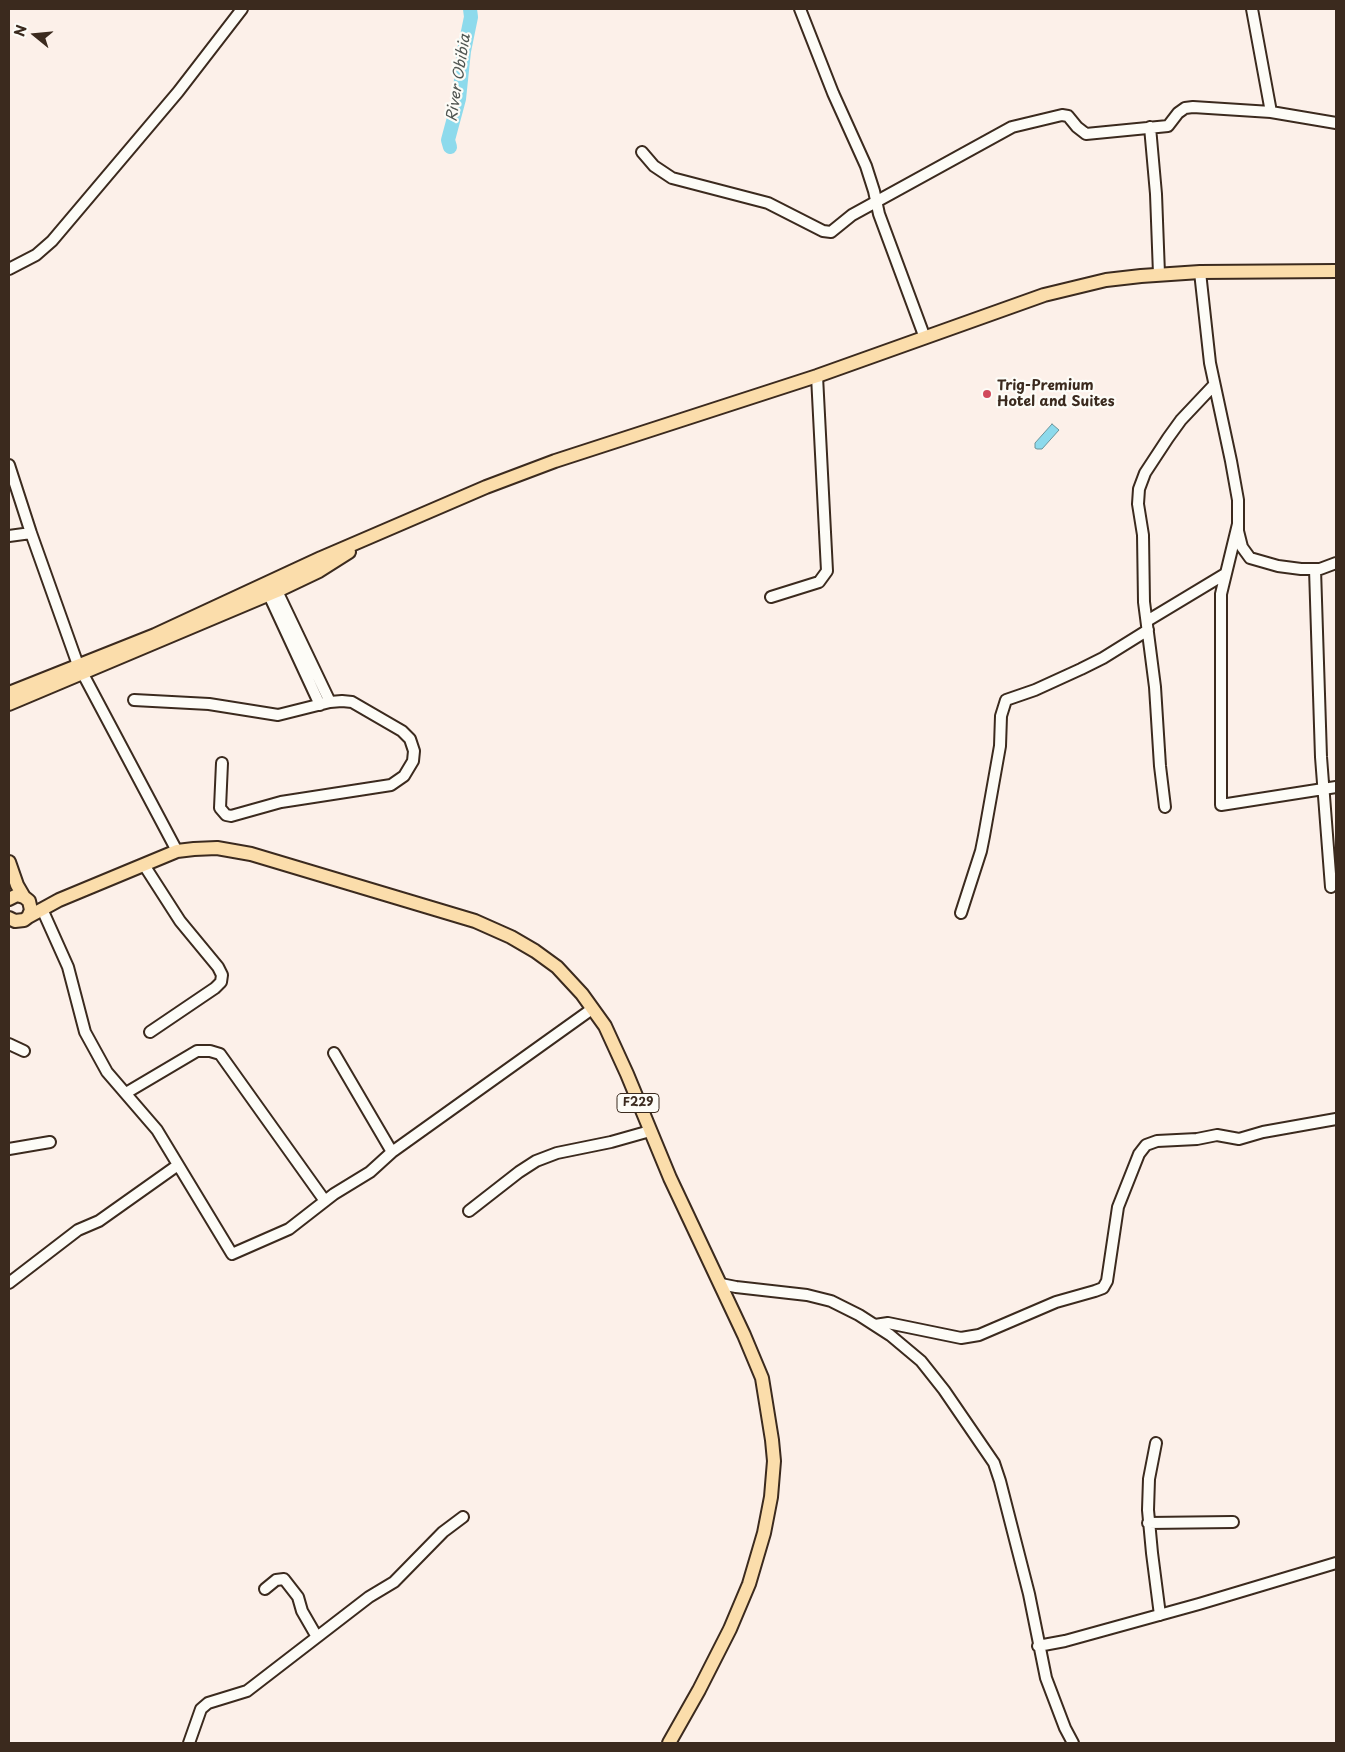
<!DOCTYPE html>
<style>
body{margin:0}
#map{position:relative;width:1345px;height:1752px;overflow:hidden;background:#fcf0e9;font-family:"Playpen Sans",sans-serif}
canvas{display:block}
.frame{position:absolute;inset:0;border:10px solid #3b2a1e;pointer-events:none}
.north{position:absolute;left:10px;top:10px;width:50px;height:50px;-webkit-text-stroke:4px #fdfcf7;paint-order:stroke;rotate:287deg;font-size:14px;font-weight:700;line-height:20px;text-align:center;color:#3b2a1e}
.north::after{content:'';display:block;margin:auto;width:18px;height:22px;background:#3b2a1e;clip-path:polygon(50% 0,100% 100%,50% 72%,0 100%)}
</style>
<div id="map">
<canvas width="1345" height="1752"></canvas>
<div class="frame"></div>
<div class="north">N</div>
</div>
<script>
const c = document.querySelector('canvas').getContext('2d');
c.lineJoin = 'round';
function fillPath(path, color) {
  c.fillStyle = color;
  c.fill(path, 'evenodd');
}
function toPath(rows) {
  const path = new Path2D();
  for (const r of rows) {
    path.moveTo(r[0], r[1]);
    for (let i = 2; i < r.length; i += 2) path.lineTo(r[i], r[i + 1]);
  }
  return path;
}
function stroke(path, color, width, dash) {
  c.strokeStyle = color;
  c.lineWidth = width;
  c.lineCap = dash ? 'butt' : 'round';
  c.setLineDash(dash || []);
  c.stroke(path);
}
function drawText(font, color, halo, rows, align = 'center') {
  c.font = font + ' "Playpen Sans",sans-serif';
  c.lineWidth = 4.5;
  c.setLineDash([]);
  c.textBaseline = 'middle';
  c.strokeStyle = halo;
  c.fillStyle = color;
  for (const [text, x, y, turn = 0] of rows) {
    c.save();
    c.translate(x, y);
    c.rotate((+turn || 0) * Math.PI / 180);
    c.textAlign = isNaN(turn) ? turn : align;
    if (halo) c.strokeText(text, 0, 0);
    c.fillText(text, 0, 0);
    c.restore();
  }
}
const water = toPath([
 [1052,424,1059,430,1042,449,1037,449,1035,448,1035,443,1052,424]
]);
fillPath(water, '#8ddaec');
stroke(water, '#6c949a', 1);
stroke(toPath([
 [450,147,448,140,459,99,464,51,471,17,470,9]
]), '#8ddaec', 14);
const minor = toPath([
 [800,9,833,93,866,166,874,191,879,214,925,338],
 [1252,9,1271,112],
 [1150,127,1156,194,1159,274],
 [642,152,654,166,672,178,768,203,823,231,831,232,852,215,1012,127,1062,115,1068,116,1077,127,1086,134,1168,126,1178,113,1185,108,1193,107,1271,112,1336,123],
 [9,269,36,255,52,241,178,92,242,9],
 [1200,272,1210,363,1231,461,1238,500,1238,531,1242,547,1250,558,1278,566,1301,569,1320,569,1336,563],
 [9,465,31,533,78,665],
 [1238,524,1221,594,1221,805,1336,787],
 [9,536,31,533],
 [1315,569,1321,757,1331,887],
 [277,591,330,702],
 [269,595,320,705],
 [771,597,819,582,827,571,817,376],
 [1147,621,1225,574],
 [83,674,177,851],
 [134,700,209,704,278,715,330,702,342,701,352,702,402,731,410,739,414,751,413,761,404,776,391,785,281,802,231,816,226,815,220,808,222,763],
 [1165,807,1160,766,1155,687,1144,602,1143,535,1138,504,1139,489,1145,473,1168,438,1181,420,1214,385],
 [144,865,180,921,218,967,222,975,221,982,215,988,150,1032],
 [42,909,68,967,85,1032,107,1072,157,1130,232,1254,289,1229,334,1194,370,1172,392,1152,592,1009],
 [961,913,981,851,984,836,1000,746,1001,716,1006,700,1035,690,1081,669,1103,658,1148,630],
 [9,1044,24,1051],
 [334,1053,392,1152],
 [126,1093,197,1051,210,1051,220,1054,325,1201],
 [9,1149,50,1142],
 [469,1211,519,1172,536,1161,557,1153,611,1142,650,1131],
 [9,1283,78,1230,99,1221,178,1165],
 [721,1284,736,1287,807,1295,831,1301,859,1315,890,1335,921,1361,944,1390,994,1463,1000,1481,1029,1594,1046,1678,1065,1728,1073,1743],
 [875,1325,888,1323,961,1338,979,1335,1056,1302,1095,1291,1103,1288,1107,1281,1118,1207,1139,1154,1146,1145,1157,1141,1197,1139,1217,1135,1239,1139,1263,1132,1336,1119],
 [1156,1443,1149,1479,1148,1510,1152,1553,1160,1615],
 [1148,1523,1233,1522],
 [265,1589,276,1580,284,1579,298,1597,302,1611,317,1637],
 [1038,1646,1065,1641,1199,1604,1336,1563],
 [189,1743,201,1709,208,1703,247,1691,369,1597,394,1582,443,1532,463,1517]
]);
const major = toPath([
 [9,693,155,635,321,558,486,487,555,461,817,376,1044,295,1106,280,1141,276,1200,272,1336,271],
 [9,704,277,591,319,571,349,552],
 [9,862,17,885,24,897],
 [9,899,17,895,24,897,29,901,31,910,28,917,24,920,15,921,9,918],
 [28,917,59,900,177,851,194,849,217,848,251,854,475,921,511,937,535,951,557,967,582,994,605,1026,627,1074,670,1178,744,1335,762,1378,772,1440,774,1461,771,1497,764,1533,749,1584,730,1629,699,1690,669,1743]
]);
stroke(minor, '#3b2a1e', 14);
stroke(major, '#3b2a1e', 16);
stroke(minor, '#fdfcf7', 10);
stroke(major, '#fbddab', 12);
for (const [x, y, r, color] of [
 [987,394,5,"#d1495b"]
]) {
  const dot = new Path2D();
  dot.arc(x, y, r, 0, 2 * Math.PI);
  c.fillStyle = color;
  c.fill(dot);
  stroke(dot, '#fdfcf7', 2);
}
for (const [x, y, w] of [
 [638,1103,42]
]) {
  const box = new Path2D();
  box.roundRect(x - w / 2, y - 9.5, w, 19, 4);
  c.fillStyle = '#fdfcf7';
  c.fill(box);
  stroke(box, '#3b2a1e', 1);
}
drawText('bold 12px', '#3b2a1e', null, [
 ["F229",638,1103]
]);
drawText('bold 14px', '#3b2a1e', '#fdfcf7', [
 ["Trig-Premium",997,386],
 ["Hotel and Suites",997,402]
], 'left');
drawText('italic 15px', '#505652', '#fdfcf7', [
 ["River Obibia",459,78,-81]
]);
</script>
